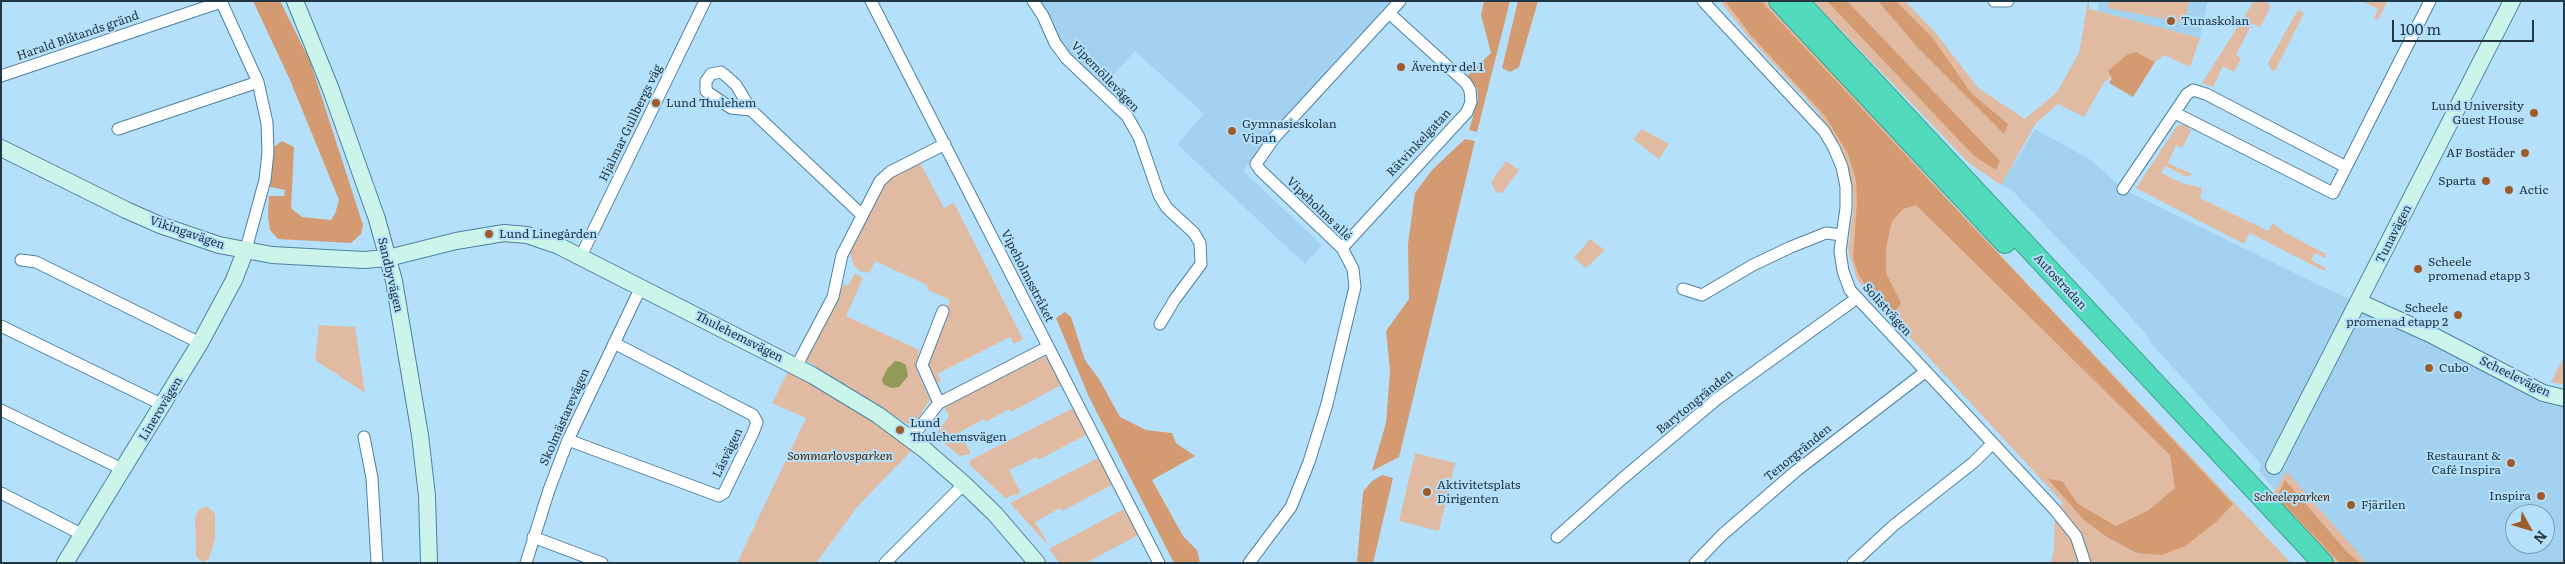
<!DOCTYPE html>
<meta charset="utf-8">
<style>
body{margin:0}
#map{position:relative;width:2565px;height:564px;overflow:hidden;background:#b5e0fb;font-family:Literata,serif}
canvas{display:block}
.frame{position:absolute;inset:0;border:2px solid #213744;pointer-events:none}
.north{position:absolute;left:2505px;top:504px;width:50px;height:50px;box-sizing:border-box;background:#b5e0fb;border:1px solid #7a9cb2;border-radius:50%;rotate:129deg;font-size:14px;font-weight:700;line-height:20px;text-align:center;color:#213744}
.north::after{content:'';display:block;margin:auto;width:18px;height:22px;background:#9e5c28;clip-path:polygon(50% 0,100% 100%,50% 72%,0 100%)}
.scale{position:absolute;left:2392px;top:20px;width:142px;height:22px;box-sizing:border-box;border:2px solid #213744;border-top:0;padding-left:6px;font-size:15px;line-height:18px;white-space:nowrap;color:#213744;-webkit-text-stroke:4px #b5e0fb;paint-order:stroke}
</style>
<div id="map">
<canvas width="2565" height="564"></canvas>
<div class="frame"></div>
<div class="north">N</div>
<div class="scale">100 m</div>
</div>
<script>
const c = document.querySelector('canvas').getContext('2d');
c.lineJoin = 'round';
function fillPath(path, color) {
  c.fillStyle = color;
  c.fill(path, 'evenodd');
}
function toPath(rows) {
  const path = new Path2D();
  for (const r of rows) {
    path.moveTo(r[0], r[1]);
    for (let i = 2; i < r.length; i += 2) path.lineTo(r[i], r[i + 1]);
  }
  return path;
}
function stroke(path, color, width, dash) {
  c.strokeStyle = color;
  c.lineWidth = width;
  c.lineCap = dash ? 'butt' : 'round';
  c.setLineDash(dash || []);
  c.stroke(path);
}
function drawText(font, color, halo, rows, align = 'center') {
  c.font = font + ' Literata,serif';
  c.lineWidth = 4;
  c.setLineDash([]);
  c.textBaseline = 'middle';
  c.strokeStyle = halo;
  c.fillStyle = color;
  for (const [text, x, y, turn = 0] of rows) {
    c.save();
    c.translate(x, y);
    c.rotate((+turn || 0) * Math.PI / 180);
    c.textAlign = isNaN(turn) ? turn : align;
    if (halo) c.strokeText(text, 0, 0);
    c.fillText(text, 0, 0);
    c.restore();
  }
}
fillPath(toPath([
 [1033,1,1393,1,1277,130,1243,171,1322,245,1305,264,1177,144,1204,114,1135,51,1100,89,1066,58],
 [2099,1,2208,1,2200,38,2097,11],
 [2035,129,2091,160,2123,189,2323,287,2564,398,2564,563,2344,563,2272,487,2259,471,2261,464,2150,342,2145,333,2114,298,2011,189,2001,185],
 [2515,514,2545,514,2545,544,2515,544]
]), '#a2d2f0');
fillPath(toPath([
 [1720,1,1766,1,1958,210,2291,563,2051,563,2054,548,2055,510,2063,503,1857,280,1848,250,1853,211,1853,190,1840,145,1817,111,1746,34],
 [1813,1,1905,1,1936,33,1978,88,2025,119,2057,92,2079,53,2088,1,2089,1,2089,9,2200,38,2190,67,2164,55,2155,62,2136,52,2128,54,2112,78,2105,81,2084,117,2058,104,2036,123,2001,185,1970,164],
 [2109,1,2189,1,2185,23,2108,8],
 [2254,1,2264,1,2271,6,2260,27,2252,24,2236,55,2241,58,2234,72,2223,66,2213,87,2202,83],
 [2362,1,2388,1,2378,20,2374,18,2378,9],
 [2298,10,2304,13,2275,71,2271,70,2268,63],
 [2186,124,2191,131,2182,148,2176,145,2168,163,2192,174,2187,177,2165,166,2161,173,2182,183,2202,188,2200,198,2268,231,2273,223,2284,232,2326,254,2325,258,2315,253,2311,260,2326,268,2324,271,2250,233,2244,244,2136,188,2177,126],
 [1642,129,1669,144,1659,159,1633,139],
 [1506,161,1519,170,1502,193,1496,192,1491,182],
 [920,163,944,208,954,203,1023,339,1014,344,1010,337,937,374,941,381,935,384,928,371,926,353,950,300,928,290,927,285,875,261,869,273,860,271,854,266,850,252,866,217,888,180],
 [1590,239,1605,250,1586,268,1574,258],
 [855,273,863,278,846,316,919,350,917,371,930,400,912,427,806,360,844,284,848,286],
 [319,325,355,327,365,393,315,360],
 [1043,357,1048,359,1061,385,1011,412,1009,409,986,422,984,419,960,432,971,454,960,456,935,436,949,416,944,407],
 [2564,357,2564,384,2551,382],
 [788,371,846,402,914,448,858,506,816,563,737,563,806,418,772,403],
 [1071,409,1075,411,1086,435,1038,460,1036,457,1009,470,1021,493,1005,498,970,465,969,462,971,460],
 [1415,453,1455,463,1439,531,1399,521],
 [1098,458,1112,485,1062,511,1060,508,1035,522,1048,543,1045,542,1010,503],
 [2287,472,2367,563,2335,563,2272,495],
 [207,506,215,514,215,539,209,559,202,562,196,556,195,517,200,509],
 [1124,509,1138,535,1086,563,1060,563,1049,549]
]), '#e0bba2');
fillPath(toPath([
 [253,1,280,1,310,61,363,225,361,234,351,243,278,239,270,230,268,217,269,196,284,196,285,190,270,187,274,147,282,141,294,147,291,208,302,217,331,220,335,214,339,200,290,80],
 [1484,1,1510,1,1477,132,1469,130,1478,99,1477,87,1461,82,1491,53,1481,15],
 [1518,1,1538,1,1519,67,1510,72,1502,68],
 [1725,1,1761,1,2233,504,2216,522,2185,546,2162,555,2137,553,2107,537,2084,520,2048,479,2062,481,2078,504,2116,526,2149,510,2175,488,2170,455,1916,205,1903,209,1892,221,1886,248,1886,273,1901,303,1895,312,1888,310,1874,296,1859,276,1853,258,1857,202,1856,180,1848,154,1825,116,1749,33],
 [1827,1,1847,1,2000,161,1996,170,1974,156],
 [1878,1,1896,1,1932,37,1971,93,2008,124,2004,134,1919,49],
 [2136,52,2155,62,2133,97,2109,83,2112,78,2108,71,2128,54],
 [1465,139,1475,141,1399,457,1372,471,1386,423,1390,371,1386,331,1409,299,1408,244,1415,193,1432,170],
 [1065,312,1071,317,1085,360,1099,379,1120,417,1146,430,1172,433,1176,443,1195,456,1152,480,1183,536,1197,550,1200,563,1174,563,1089,397,1056,318],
 [1382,475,1393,478,1373,563,1357,563,1363,492,1371,482],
 [2285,480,2348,553,2360,563,2340,563,2277,497]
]), '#d49a71');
fillPath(toPath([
 [895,361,901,362,906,365,908,376,899,387,891,388,883,384,882,379,887,369]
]), '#919a59');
const street = toPath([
 [221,1,258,82,267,123,268,152,265,180,246,249],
 [871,1,1159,563],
 [1033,1,1043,16,1055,43,1066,58,1127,116,1139,137,1159,195,1167,208,1194,233,1200,243,1201,264,1175,299,1160,324],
 [1703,1,1824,131,1834,148,1842,167,1846,187,1846,208,1840,251,1843,271,1850,290,2055,510,2076,536,2085,563],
 [1994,1,2008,1],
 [1,76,221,2],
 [751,110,731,108,706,91,706,81,711,74,721,72,726,76,736,85,751,110,862,215],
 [2175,113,2333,193,2430,1],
 [118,129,258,82],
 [2123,189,2187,94,2193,90,2206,94,2346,167],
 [1342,248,1467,112,1471,102,1470,90,1466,83,1389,13],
 [581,256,705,1],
 [21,260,36,262,200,343],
 [1683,289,1702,295,1753,265,1791,247,1826,233,1842,235],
 [1,326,163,405],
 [796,367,833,297,842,255,880,181,890,172,945,144],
 [939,403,922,365,943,311],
 [1,410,124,470],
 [364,437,372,478,377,563],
 [911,438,939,403,1048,347],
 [568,440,719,496,724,493,753,433,757,422,753,415,614,343],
 [1,493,83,535],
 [533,537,602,563],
 [1557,537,1622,479,1717,399,1857,298],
 [526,563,549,490,568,440,641,287],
 [885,563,964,484],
 [1249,563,1291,507,1309,462,1327,404,1355,287,1353,269,1342,248,1260,170,1256,164,1274,138,1400,1],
 [1695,563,1722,535,1796,471,1925,372],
 [1853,563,1893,526,1974,462,1992,444]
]);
const secondary = toPath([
 [295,1,330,87,377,219,394,281,420,435,427,496,429,563],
 [1,148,126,210,160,225,219,245,272,255,364,260,388,258,456,241,504,233,527,235,559,246,812,375,878,415,925,450,964,484,995,514,1037,563],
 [2359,302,2430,334,2543,393,2564,398],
 [2274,466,2512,1],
 [65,563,200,343,234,280,246,249]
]);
const highway = toPath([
 [1779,1,2005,243],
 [1798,1,2323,563]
]);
stroke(street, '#4d819f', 13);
stroke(secondary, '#4d819f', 18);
stroke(highway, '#40a192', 22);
stroke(street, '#fff', 11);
stroke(secondary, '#cbf4eb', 16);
stroke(highway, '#51dabc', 20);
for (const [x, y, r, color] of [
 [2171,21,5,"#9e5c28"],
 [1401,67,5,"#9e5c28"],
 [656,103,5,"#9e5c28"],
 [2534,113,5,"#9e5c28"],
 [1232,131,5,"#9e5c28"],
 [2525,153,5,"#9e5c28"],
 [2486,181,5,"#9e5c28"],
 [2509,190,5,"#9e5c28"],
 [489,234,5,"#9e5c28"],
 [2418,269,5,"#9e5c28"],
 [2458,315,5,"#9e5c28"],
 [2429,368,5,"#9e5c28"],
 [900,430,5,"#9e5c28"],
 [2511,463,5,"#9e5c28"],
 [1427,492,5,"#9e5c28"],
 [2541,496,5,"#9e5c28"],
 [2351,505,5,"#9e5c28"]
]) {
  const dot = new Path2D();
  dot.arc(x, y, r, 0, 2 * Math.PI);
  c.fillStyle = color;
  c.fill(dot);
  stroke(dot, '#b5e0fb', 2);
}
drawText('12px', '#213744', '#b5e0fb', [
 ["Tunaskolan",2181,21],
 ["Äventyr del 1",1411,67],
 ["Lund Thulehem",666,103],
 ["Lund University",2524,106,"right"],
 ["Guest House",2524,120,"right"],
 ["Gymnasieskolan",1242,124],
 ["Vipan",1242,138],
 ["AF Bostäder",2515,153,"right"],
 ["Sparta",2476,181,"right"],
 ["Actic",2519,190],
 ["Lund Linegården",499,234],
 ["Scheele",2428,262],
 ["promenad etapp 3",2428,276],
 ["Scheele",2448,308,"right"],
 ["promenad etapp 2",2448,322,"right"],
 ["Cubo",2439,368],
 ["Lund",910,423],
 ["Thulehemsvägen",910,437],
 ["Restaurant &",2501,456,"right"],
 ["Café Inspira",2501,470,"right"],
 ["Aktivitetsplats",1437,485],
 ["Dirigenten",1437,499],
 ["Inspira",2531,496,"right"],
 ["Fjärilen",2361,505]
], 'left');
drawText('12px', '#213744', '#b5e0fb', [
 ["Harald Blåtands gränd",78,36,-19],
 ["Vipemöllevägen",1105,77,46],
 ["Hjalmar Gullbergs väg",631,123,-64],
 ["Rätvinkelgatan",1419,143,-47],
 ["Vipeholms allé",1319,209,44],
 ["Vikingavägen",187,233,19],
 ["Tunavägen",2394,234,-63],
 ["Sandbyvägen",390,275,77],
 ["Vipeholmsstråket",1027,276,63],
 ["Autostradan",2060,282,47],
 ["Solistvägen",1887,310,48],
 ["Thulehemsvägen",739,337,27],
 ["Scheelevägen",2515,377,26],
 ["Barytongränden",1695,402,-39],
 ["Linerovägen",161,409,-59],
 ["Skolmästarevägen",565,417,-66],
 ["Läsvägen",728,453,-64],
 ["Tenorgränden",1798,453,-39]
]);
drawText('italic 12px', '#522b0b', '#b5e0fb', [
 ["Sommarlovsparken",840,456],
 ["Scheeleparken",2292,497]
]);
</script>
